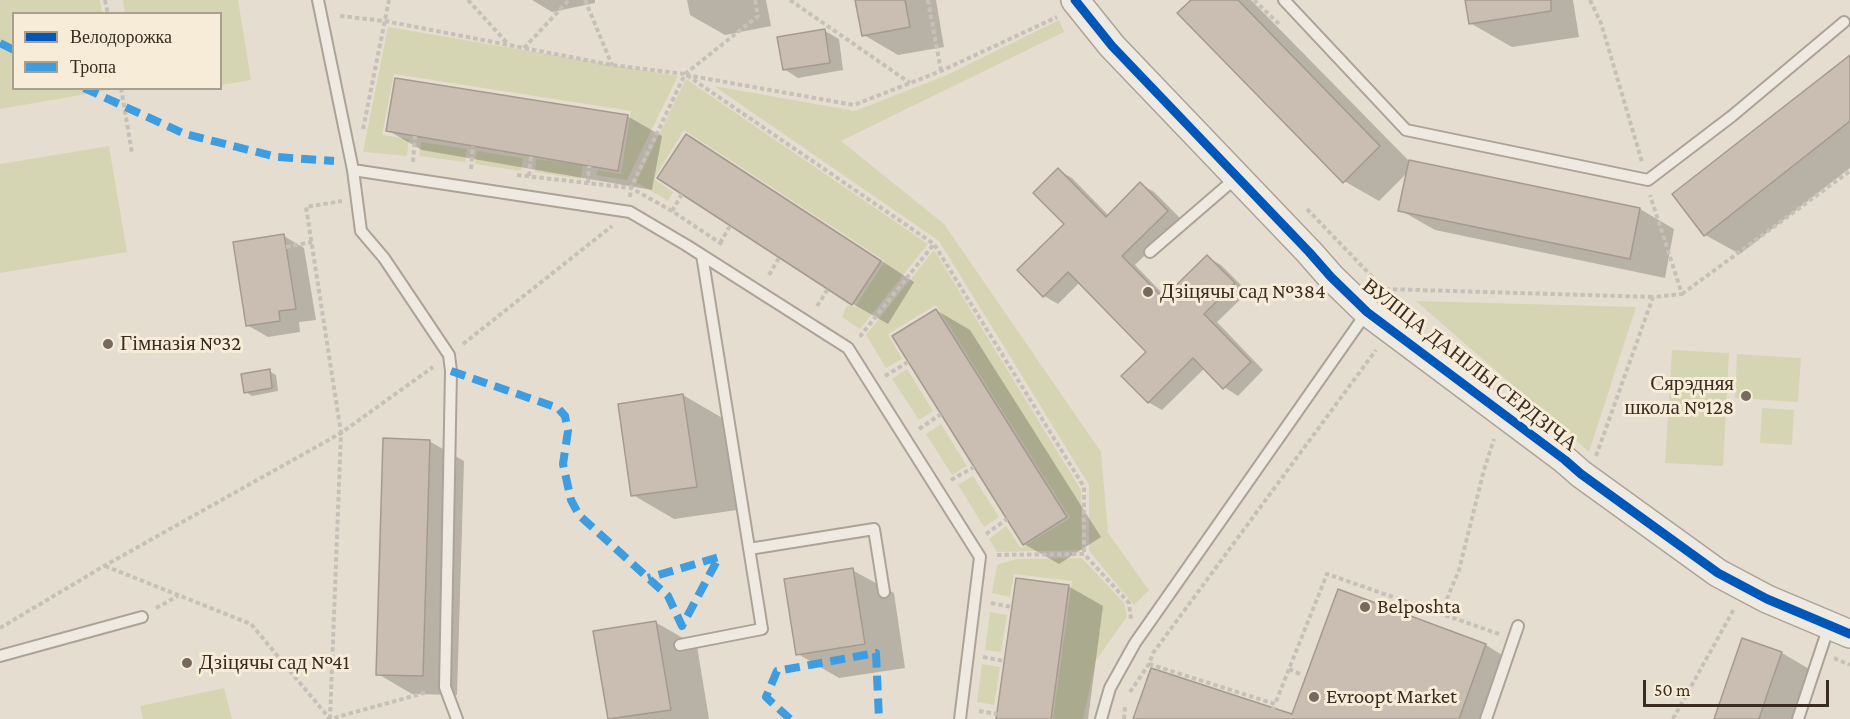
<!DOCTYPE html>
<meta charset="utf-8">
<style>
body{margin:0}
#map{position:relative;width:1850px;height:719px;overflow:hidden;background:#e5ded0;font-family:"Crimson Pro",serif}
canvas{display:block}
.legend{position:absolute;left:12px;top:12px;width:210px;height:78px;box-sizing:border-box;background:#f6ecd7;border:2px solid #ab9f8e;margin:0;padding:8px 10px;list-style:none;font-size:18px;color:#3a2c20}
.legend li{display:flex;align-items:center;gap:12px;height:30px}
.legend b{width:30px;border:2px solid #ab9f8e}
.scale{position:absolute;left:1643px;top:680px;width:186px;height:27px;box-sizing:border-box;border:3px solid #3a2c20;border-top:0;padding-left:8px;font-size:18px;line-height:21px;white-space:nowrap;color:#3a2c20;-webkit-text-stroke:4px #f6ecd7;paint-order:stroke}
</style>
<div id="map">
<canvas width="1850" height="719"></canvas>
<ul class="legend">
<li><b style="height:8px;background:#0057b8"></b>Велодорожка</li>
<li><b style="height:8px;background:#3e9ce0"></b>Тропа</li>
</ul>
<div class="scale">50 m</div>
</div>
<script>
const c = document.querySelector('canvas').getContext('2d');
c.lineJoin = 'round';
function fillPath(path, color) {
  c.fillStyle = color;
  c.fill(path, 'evenodd');
}
function toPath(rows) {
  const path = new Path2D();
  for (const r of rows) {
    path.moveTo(r[0], r[1]);
    for (let i = 2; i < r.length; i += 2) path.lineTo(r[i], r[i + 1]);
  }
  return path;
}
function stroke(path, color, width, dash) {
  c.strokeStyle = color;
  c.lineWidth = width;
  c.lineCap = dash ? 'butt' : 'round';
  c.setLineDash(dash || []);
  c.stroke(path);
}
function drawText(font, color, halo, rows, align = 'center') {
  c.font = font + ' "Crimson Pro",serif';
  c.lineWidth = 6;
  c.setLineDash([]);
  c.textBaseline = 'middle';
  c.strokeStyle = halo;
  c.fillStyle = color;
  for (const [text, x, y, turn = 0] of rows) {
    c.save();
    c.translate(x, y);
    c.rotate((+turn || 0) * Math.PI / 180);
    c.textAlign = isNaN(turn) ? turn : align;
    if (halo) c.strokeText(text, 0, 0);
    c.fillText(text, 0, 0);
    c.restore();
  }
}
fillPath(toPath([
 [0,0,100,0,102,13,14,14,14,88,115,89,0,109],
 [123,0,238,0,251,80,221,85,220,14,125,13],
 [1059,20,1064,32,841,141,944,224,1101,452,1108,533,1149,590,1134,605,1089,551,1089,485,939,241,714,86,855,111,947,75],
 [388,27,678,76,627,180,596,175,598,170,621,174,631,111,394,74,382,135,409,139,407,156,363,152],
 [686,79,928,244,860,329,842,317,847,305,855,307,885,261,684,130,654,179,673,192,668,201,636,182],
 [421,142,467,149,465,162,419,156],
 [109,146,127,252,0,273,0,164],
 [477,151,523,158,521,171,475,164],
 [536,159,583,165,581,179,535,172],
 [934,250,1081,490,1082,550,997,552,989,539,1006,526,1021,548,1070,518,936,305,888,334,902,359,886,368,866,335],
 [1416,301,1636,307,1589,452],
 [1672,350,1729,353,1723,466,1665,463],
 [1737,354,1801,358,1798,402,1735,398],
 [907,369,933,411,919,420,892,379],
 [1762,408,1794,410,1792,445,1760,443],
 [941,424,967,466,952,475,926,434],
 [973,476,999,517,984,527,958,485],
 [1082,558,1124,603,1127,617,1096,660,1083,719,1053,719,1072,581,1014,574,1010,597,992,593,997,565,1016,559],
 [990,612,1007,615,1001,652,985,650],
 [982,664,1000,667,994,705,977,702],
 [224,688,232,719,143,719,140,706]
]), '#d5d5b3');
fillPath(toPath([
 [532,0,595,0,595,3,552,12],
 [687,0,766,0,771,26,725,35,690,15],
 [857,0,936,0,944,47,898,55,864,35],
 [1193,0,1251,0,1410,162,1640,209,1674,229,1665,278,1435,230,1400,210,1408,172,1379,201,1344,181],
 [1467,0,1573,0,1579,37,1512,47,1470,23],
 [825,31,839,39,843,70,798,78,784,69],
 [1850,57,1850,168,1740,254,1705,235],
 [627,116,662,136,652,190,422,150,387,130],
 [687,136,721,156,914,282,888,324,853,304,659,178],
 [1058,170,1072,178,1109,216,1141,184,1154,192,1181,219,1135,265,1166,297,1207,257,1221,265,1248,292,1217,322,1263,370,1238,396,1224,387,1205,368,1162,410,1148,402,1148,352,1080,282,1058,304,1044,296,1019,270,1066,224],
 [284,236,304,248,316,320,299,322,300,332,268,337,247,325],
 [936,310,970,330,1101,537,1059,564,1024,544],
 [269,371,276,375,278,391,252,396,246,392],
 [683,395,724,419,737,510,674,519,633,495],
 [429,441,464,461,457,695,412,694,378,674],
 [852,570,894,593,905,668,839,678,798,654],
 [1068,586,1103,606,1088,719,998,719],
 [1339,591,1486,645,1502,655,1479,719,1137,719,1293,716],
 [655,622,697,646,709,719,610,719,595,632],
 [1782,653,1816,673,1800,719,1715,719]
]), '#0003');
const building = toPath([
 [855,0,905,0,910,27,862,36,855,0],
 [1191,0,1238,0,1380,146,1343,183,1177,13,1191,0],
 [1465,0,1551,0,1551,11,1469,24,1465,0],
 [825,29,830,63,783,70,777,37,825,29],
 [1850,55,1850,121,1704,236,1672,194,1850,55],
 [395,78,628,115,618,171,386,131,395,78],
 [686,134,881,261,852,305,657,178,686,134],
 [1409,160,1640,208,1630,259,1398,211,1409,160],
 [1058,168,1106,217,1140,182,1168,211,1122,256,1163,298,1207,255,1235,283,1204,314,1251,362,1223,389,1193,358,1148,403,1121,376,1146,352,1068,272,1043,297,1017,270,1064,224,1033,193,1058,168],
 [284,234,296,309,279,311,280,321,246,326,233,242,284,234],
 [936,309,1067,517,1023,545,892,336,936,309],
 [270,369,272,388,244,393,241,374,270,369],
 [683,394,697,487,631,496,618,404,683,394],
 [383,438,430,440,423,676,376,675,383,438],
 [853,568,865,644,796,655,784,579,853,568],
 [1016,578,1069,585,1051,719,996,719,1016,578],
 [1338,589,1486,644,1459,719,1133,719,1151,668,1292,714,1338,589],
 [656,621,671,710,608,719,593,631,656,621],
 [1742,638,1782,652,1770,686,1759,719,1714,719,1742,638]
]);
fillPath(building, '#cabdb1');
stroke(building, '#a69a8f', 1.5);
const service = toPath([
 [318,0,353,170,630,212,686,245,848,348,980,557,960,719],
 [1284,0,1406,130,1648,180,1732,116,1844,22],
 [353,170,361,231,384,258,449,355,451,371,445,687,457,719],
 [1150,252,1237,177],
 [749,549,874,529,884,592],
 [680,645,762,629,702,255],
 [0,656,142,617],
 [1101,719,1110,688,1135,643,1367,312],
 [1486,719,1518,626],
 [1798,719,1829,626]
]);
const tertiary = toPath([
 [1075,0,1112,46,1309,252,1331,277,1367,312,1565,460,1581,474,1718,573,1767,599,1850,634]
]);
stroke(service, '#aba398', 14);
stroke(tertiary, '#aba398', 30);
stroke(toPath([
 [105,0,108,14],
 [468,0,508,44],
 [585,0,612,65],
 [790,0,910,83],
 [928,0,941,71],
 [1254,0,1279,24],
 [1590,0,1601,23,1642,162],
 [340,16,385,21,612,65,685,74,934,244,1084,487,1084,554],
 [524,48,569,0],
 [686,75,854,105,941,71,1057,17],
 [121,88,132,153],
 [363,129,389,0],
 [413,162,415,136],
 [471,169,473,146],
 [517,175,631,188,672,211,723,245],
 [529,176,531,156],
 [588,183,589,166],
 [630,197,631,188,685,74,758,16,755,0],
 [1307,209,1384,289,1653,297],
 [672,211,682,194],
 [720,243,730,226],
 [286,247,312,242],
 [769,275,779,258],
 [1682,294,1850,171],
 [817,306,828,289],
 [862,337,861,335,934,244],
 [463,344,612,226],
 [885,376,908,362],
 [919,429,941,414],
 [1596,456,1653,297,1682,294,1650,195],
 [951,480,974,467],
 [986,534,1007,519],
 [997,555,1084,554,1129,603,1131,619],
 [105,566,251,624,330,719,428,692],
 [991,603,1012,607],
 [156,608,178,596],
 [1441,613,1459,570,1484,470,1494,439],
 [0,628,104,566,341,433,433,367],
 [983,657,1004,661],
 [1834,658,1850,665],
 [1149,664,1275,704,1327,574,1499,634],
 [1289,669,1300,674],
 [1130,692,1149,664,1153,653,1376,350],
 [979,711,997,714],
 [1272,711,1275,704],
 [330,719,341,433,306,207,342,201],
 [1124,719,1125,707],
 [1673,719,1734,609]
]), '#c6c1b8', 4, [4.5, 3]);
stroke(service, '#eeeae2', 10);
stroke(tertiary, '#eeeae2', 27);
stroke(toPath([
 [0,43,14,50],
 [84,88,185,134,277,157,334,161],
 [451,371,558,408,565,416,568,431,563,464,571,500,579,515,648,578,668,596,682,626,719,557,648,578],
 [790,719,766,697,777,671,876,653,879,719]
]), '#3e9ce0', 8, [15, 8]);
stroke(toPath([
 [1075,0,1112,46,1309,252,1331,277,1367,312,1565,460,1581,474,1718,573,1767,599,1850,634]
]), '#0057b8', 9);
for (const [x, y, r, color] of [
 [1148,292,6,"#766a5e"],
 [108,344,6,"#766a5e"],
 [1746,396,6,"#766a5e"],
 [1365,607,6,"#766a5e"],
 [187,663,6,"#766a5e"],
 [1314,697,6,"#766a5e"]
]) {
  const dot = new Path2D();
  dot.arc(x, y, r, 0, 2 * Math.PI);
  c.fillStyle = color;
  c.fill(dot);
  stroke(dot, '#f6ecd7', 2);
}
drawText('21px', '#3a2c20', '#f6ecd7', [
 ["Дзіцячы сад №384",1160,292],
 ["Гімназія №32",120,344],
 ["Сярэдняя",1734,384,"right"],
 ["школа №128",1734,408,"right"],
 ["Belposhta",1377,607],
 ["Дзіцячы сад №41",199,663],
 ["Evroopt Market",1326,697]
], 'left');
drawText('21px', '#3a2c20', '#f6ecd7', [
 ["ВУЛІЦА ДАНІЛЫ СЕРДЗІЧА",1470,365,38]
]);
</script>
